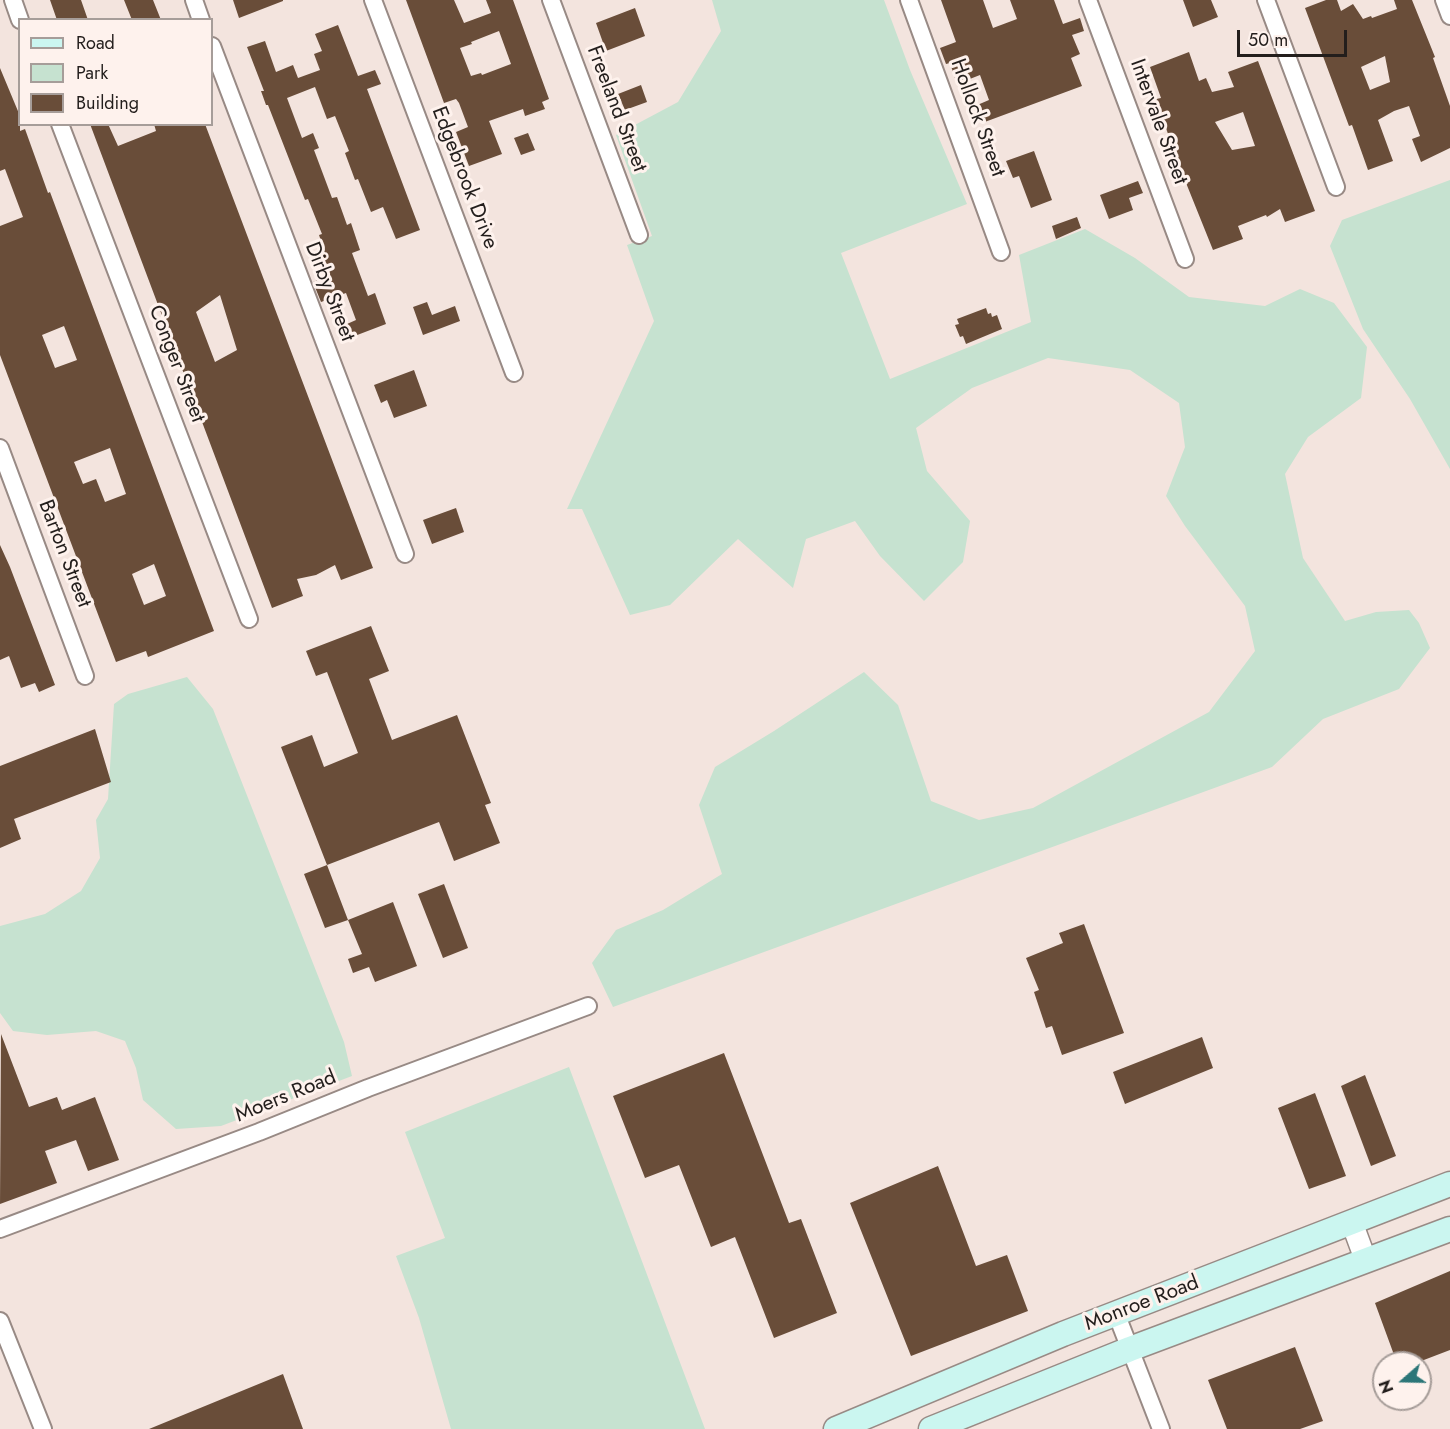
<!DOCTYPE html>
<style>
body{margin:0}
#map{position:relative;width:1450px;height:1429px;overflow:hidden;background:#f3e4de;font-family:Jost,sans-serif}
canvas{display:block}
.legend{position:absolute;left:18px;top:18px;width:195px;height:108px;box-sizing:border-box;background:#fef2ed;border:2px solid #a69d99;margin:0;padding:8px 10px;list-style:none;font-size:18px;color:#231e1c}
.legend li{display:flex;align-items:center;gap:12px;height:30px}
.legend b{width:30px;border:2px solid #a69d99}
.north{position:absolute;left:1372px;top:1351px;width:60px;height:60px;box-sizing:border-box;background:#fef2ed;border:2px solid #a69d99;border-radius:50%;rotate:250deg;font-size:16px;font-weight:700;line-height:24px;text-align:center;color:#231e1c}
.north::after{content:'';display:block;margin:auto;width:21px;height:27px;background:#2c7678;clip-path:polygon(50% 0,100% 100%,50% 72%,0 100%)}
.scale{position:absolute;left:1237px;top:30px;width:110px;height:27px;box-sizing:border-box;border:3px solid #231e1c;border-top:0;padding-left:8px;font-size:18px;line-height:21px;white-space:nowrap;color:#231e1c;-webkit-text-stroke:4px #fef2ed;paint-order:stroke}
</style>
<div id="map">
<canvas width="1450" height="1429"></canvas>
<ul class="legend">
<li><b style="height:8px;background:#cbf6f0"></b>Road</li>
<li><b style="height:16px;background:#c6e2d0"></b>Park</li>
<li><b style="height:16px;background:#694d39"></b>Building</li>
</ul>
<div class="north">N</div>
<div class="scale">50 m</div>
</div>
<script>
const c = document.querySelector('canvas').getContext('2d');
c.lineJoin = 'round';
function fillPath(path, color) {
  c.fillStyle = color;
  c.fill(path, 'evenodd');
}
function toPath(rows) {
  const path = new Path2D();
  for (const r of rows) {
    path.moveTo(r[0], r[1]);
    for (let i = 2; i < r.length; i += 2) path.lineTo(r[i], r[i + 1]);
  }
  return path;
}
function stroke(path, color, width, dash) {
  c.strokeStyle = color;
  c.lineWidth = width;
  c.lineCap = dash ? 'butt' : 'round';
  c.setLineDash(dash || []);
  c.stroke(path);
}
function drawText(font, color, halo, rows, align = 'center') {
  c.font = font + ' Jost,sans-serif';
  c.lineWidth = 6;
  c.setLineDash([]);
  c.textBaseline = 'middle';
  c.strokeStyle = halo;
  c.fillStyle = color;
  for (const [text, x, y, turn = 0] of rows) {
    c.save();
    c.translate(x, y);
    c.rotate((+turn || 0) * Math.PI / 180);
    c.textAlign = isNaN(turn) ? turn : align;
    if (halo) c.strokeText(text, 0, 0);
    c.fillText(text, 0, 0);
    c.restore();
  }
}
fillPath(toPath([
 [712,0,884,0,910,70,967,204,841,253,890,379,1031,322,1019,255,1085,229,1135,258,1189,297,1265,306,1300,289,1334,303,1367,347,1361,398,1308,437,1285,474,1303,558,1345,621,1376,612,1409,610,1419,623,1430,648,1399,689,1323,719,1272,767,613,1007,592,963,616,930,663,910,722,874,699,805,715,767,774,731,864,672,898,705,931,801,979,820,1033,808,1209,712,1255,651,1245,606,1185,526,1166,496,1185,447,1179,403,1130,370,1048,358,972,388,916,428,927,471,970,521,963,562,924,601,880,556,855,521,806,539,793,588,738,539,670,605,630,615,582,509,567,509,654,321,627,245,652,236,616,135,678,102,721,31],
 [1450,180,1450,469,1410,399,1363,329,1330,246,1342,220],
 [187,677,213,709,344,1042,352,1076,221,1126,176,1129,143,1100,136,1068,125,1041,96,1031,47,1035,13,1031,0,1013,0,926,45,914,81,891,100,858,96,820,108,799,114,704,128,694],
 [569,1067,705,1429,451,1429,419,1318,396,1256,445,1238,405,1132]
]), '#c6e2d0');
fillPath(toPath([
 [50,0,81,0,88,20,57,20],
 [124,0,153,0,161,20,132,20],
 [233,0,283,0,283,1,239,18],
 [406,0,454,0,464,23,491,13,486,0,513,0,549,99,542,102,545,109,525,116,523,109,489,121,502,154,469,166,456,132,468,127,459,103,456,99,444,103],
 [499,31,511,64,482,75,481,73,471,76,460,48,472,44,471,42],
 [941,0,983,0,993,28,1017,19,1010,0,1054,0,1063,24,1080,18,1084,31,1072,35,1080,54,1071,58,1082,86,982,123,975,106,989,100,980,75,957,84,950,63,946,64,940,48,956,42],
 [1183,0,1211,0,1218,17,1193,27],
 [1326,0,1337,0,1341,11,1353,4,1363,19,1371,16,1372,18,1397,9,1394,0,1412,0,1435,57,1433,58,1450,106,1450,148,1421,162,1412,139,1420,136,1409,106,1394,111,1378,120,1393,161,1368,170,1352,125,1349,126,1305,8],
 [1385,56,1390,82,1370,90,1361,67],
 [635,8,645,36,606,51,596,23],
 [338,25,358,76,375,70,381,84,367,89,420,230,396,239,383,207,371,212,358,179,355,180,345,153,349,151,335,116,327,119,315,87,287,98,302,138,313,133,319,148,314,150,332,198,337,197,347,225,351,223,360,250,352,253,368,296,375,293,386,324,352,337,347,324,356,320,346,293,321,302,313,282,328,276,318,249,323,247,319,235,322,234,308,199,305,200,268,105,266,105,261,91,264,91,247,47,265,41,276,72,293,65,298,78,320,70,314,54,322,51,315,34],
 [1189,52,1199,81,1206,78,1212,92,1234,87,1228,72,1258,61,1315,211,1285,222,1280,209,1267,217,1266,215,1238,226,1243,239,1213,250,1178,163,1156,99,1161,98,1150,67],
 [1243,112,1255,146,1232,150,1215,122],
 [0,68,20,116,20,131,25,129,48,193,50,192,214,631,148,657,146,651,116,662,0,355,0,226,23,217,5,169,0,171],
 [64,326,77,360,55,368,42,335],
 [110,448,126,494,105,502,96,479,83,484,74,462],
 [154,564,166,596,144,605,132,574],
 [641,85,647,102,625,110,618,94],
 [90,124,108,124,118,146,156,131,154,124,205,124,373,568,341,580,335,565,316,575,297,579,303,596,272,608],
 [220,295,237,350,215,362,196,312],
 [528,133,535,150,521,155,514,138],
 [1034,151,1052,200,1031,208,1019,176,1013,178,1006,161],
 [1138,181,1143,193,1129,198,1133,210,1109,219,1100,195],
 [1077,217,1081,228,1056,239,1052,226],
 [427,302,432,315,455,306,460,321,423,335,413,307],
 [986,308,988,314,991,313,992,317,997,315,1002,329,966,344,963,336,960,337,955,325,959,324,957,319],
 [414,370,427,406,394,418,387,400,381,403,374,385],
 [456,508,464,532,432,544,423,520],
 [0,545,10,567,55,685,39,692,35,683,21,688,9,656,0,660],
 [371,626,389,671,369,679,392,740,457,715,491,803,485,805,500,843,454,861,439,822,327,865,281,747,312,735,324,767,358,753,327,672,316,676,306,651],
 [95,729,111,782,14,819,21,839,0,848,0,766],
 [327,865,348,920,325,928,304,874],
 [444,884,468,948,443,958,418,894],
 [393,902,417,966,375,982,369,967,353,973,348,959,362,954,348,920],
 [1084,924,1124,1033,1062,1055,1052,1026,1046,1028,1034,992,1039,990,1026,958,1063,943,1059,933],
 [1,1034,29,1107,57,1097,62,1110,95,1097,119,1160,88,1171,76,1140,45,1151,57,1183,0,1204],
 [1202,1037,1213,1068,1125,1104,1113,1072],
 [724,1053,789,1223,801,1219,837,1313,774,1338,735,1237,711,1247,679,1165,645,1178,613,1096],
 [1365,1075,1396,1156,1371,1166,1341,1086],
 [1315,1093,1346,1176,1309,1189,1278,1108],
 [938,1166,976,1266,1007,1255,1028,1311,911,1356,850,1203],
 [1450,1271,1450,1350,1416,1363,1397,1363,1375,1303],
 [1295,1347,1323,1421,1300,1429,1227,1429,1208,1380],
 [283,1374,303,1429,149,1429]
]), '#694d39');
const minor = toPath([
 [13,0,20,20],
 [194,0,201,20],
 [373,0,514,373],
 [551,0,639,235],
 [909,0,1001,252],
 [1088,0,1185,259],
 [1266,0,1336,187],
 [1444,0,1450,16],
 [212,46,405,554],
 [60,124,249,619],
 [0,448,85,676],
 [0,1229,259,1132,368,1088,588,1006],
 [1116,1313,1161,1429],
 [0,1321,43,1429]
]);
const tertiary = toPath([
 [1352,1223,1366,1261]
]);
const secondary = toPath([
 [836,1429,1063,1334,1450,1184],
 [931,1429,1130,1349,1450,1229]
]);
stroke(minor, '#988a85', 20);
stroke(tertiary, '#988a85', 24);
stroke(secondary, '#988a85', 27);
stroke(minor, '#fff', 16);
stroke(tertiary, '#fff', 21);
stroke(secondary, '#cbf6f0', 24);
drawText('21px', '#231e1c', '#fef2ed', [
 ["Freeland Street",616,109,69],
 ["Hollock Street",977,118,70],
 ["Intervale Street",1158,122,70],
 ["Edgebrook Drive",464,178,69],
 ["Dirby Street",329,292,69],
 ["Conger Street",176,364,69],
 ["Barton Street",64,554,69],
 ["Moers Road",286,1097,-22],
 ["Monroe Road",1142,1304,-21]
]);
</script>
